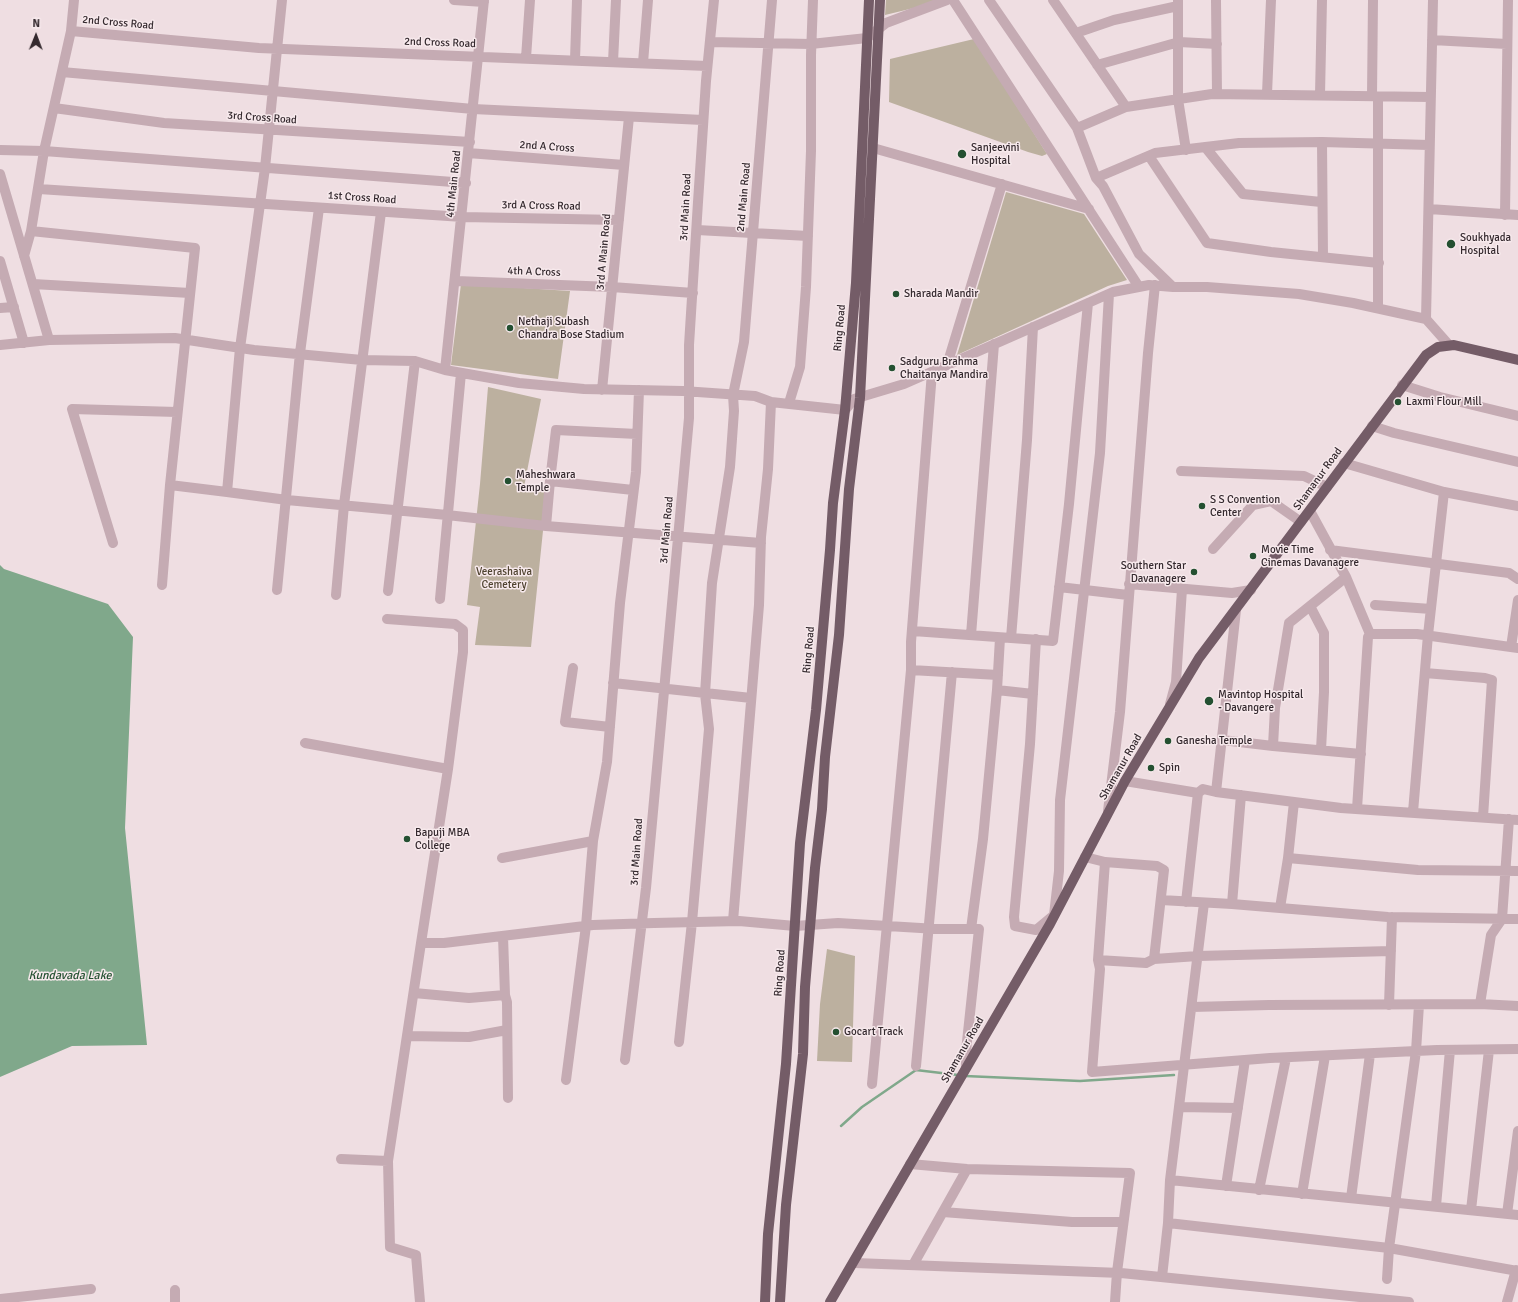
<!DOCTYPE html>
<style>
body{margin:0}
#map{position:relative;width:1518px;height:1302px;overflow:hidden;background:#efdee2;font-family:Signika,sans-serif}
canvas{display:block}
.north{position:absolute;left:16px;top:16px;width:40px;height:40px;-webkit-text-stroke:3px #f7e9ec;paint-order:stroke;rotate:1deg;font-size:11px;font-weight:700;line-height:16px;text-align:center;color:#34292e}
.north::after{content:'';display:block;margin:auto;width:14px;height:18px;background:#34292e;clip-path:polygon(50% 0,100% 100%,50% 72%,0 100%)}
</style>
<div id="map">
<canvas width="1518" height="1302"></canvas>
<div class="north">N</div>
</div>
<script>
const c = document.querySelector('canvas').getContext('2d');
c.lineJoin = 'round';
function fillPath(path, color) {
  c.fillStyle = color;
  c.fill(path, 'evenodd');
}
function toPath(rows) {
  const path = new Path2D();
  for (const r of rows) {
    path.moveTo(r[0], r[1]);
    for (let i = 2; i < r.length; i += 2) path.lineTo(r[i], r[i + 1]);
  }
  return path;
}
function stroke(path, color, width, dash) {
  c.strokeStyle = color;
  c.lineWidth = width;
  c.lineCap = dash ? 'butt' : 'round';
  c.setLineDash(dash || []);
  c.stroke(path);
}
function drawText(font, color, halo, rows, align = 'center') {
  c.font = font + ' Signika,sans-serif';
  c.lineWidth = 3;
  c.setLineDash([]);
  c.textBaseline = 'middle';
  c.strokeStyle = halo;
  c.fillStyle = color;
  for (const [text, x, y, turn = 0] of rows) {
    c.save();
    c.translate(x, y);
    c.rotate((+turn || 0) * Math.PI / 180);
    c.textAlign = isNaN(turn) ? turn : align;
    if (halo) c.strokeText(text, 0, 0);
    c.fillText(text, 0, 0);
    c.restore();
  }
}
fillPath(toPath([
 [886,0,947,0,885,15],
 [974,39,1047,154,1042,156,1028,152,889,102,890,59],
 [1006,192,1084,214,1127,280,1108,286,957,355],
 [461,284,570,291,558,379,451,365],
 [488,387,541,399,524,487,547,492,531,647,475,645,480,607,467,605,480,484],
 [827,949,855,956,852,1062,817,1061,820,1004]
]), '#bcb09f');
fillPath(toPath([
 [0,565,4,569,108,604,133,637,125,828,147,1045,72,1046,0,1077]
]), '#80a88b');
stroke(toPath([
 [965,1076,1080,1081,1174,1075],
 [841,1126,862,1107,916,1070,958,1075]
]), '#80a88b', 2.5);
stroke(toPath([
 [454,0,484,2],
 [953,0,1139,287],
 [989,0,1077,128,1096,178,1103,186,1139,254,1173,287],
 [1053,0,1126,107],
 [1178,0,1178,99,1186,150],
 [1216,0,1217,94],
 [71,31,74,0],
 [1076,33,1114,20,1178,6],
 [1432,40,1507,44],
 [710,42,811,44,867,38,886,23,947,0],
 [526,58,530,0],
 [575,60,577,0],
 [613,62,616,0],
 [643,63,648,0],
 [1097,65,1179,42,1217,44],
 [62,72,473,109,703,120],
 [1267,94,1271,0],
 [1320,95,1322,0],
 [1372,96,1373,0],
 [54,108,164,123,470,142],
 [1077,128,1126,107,1212,94,1430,97],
 [1322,142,1323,257],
 [873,148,1089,209],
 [1206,148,1243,194,1321,202],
 [0,150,44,151,466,183],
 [468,153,624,165],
 [1149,156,1207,243,1271,252,1379,263],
 [0,174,49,340],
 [1096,178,1155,153,1239,143,1322,142,1429,145],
 [39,189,463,217,619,220],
 [1429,209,1518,215],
 [1505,215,1508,0],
 [697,230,808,236],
 [31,231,195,248,170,485,227,492,240,348,265,168,282,0],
 [24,256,31,231,44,151,71,31,259,48,707,66],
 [0,261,24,343],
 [456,281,612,287,693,293],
 [33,284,190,293],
 [0,308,14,307],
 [1378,308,1378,97],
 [1426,319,1433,0],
 [0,345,49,340,175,338,254,350,362,360,415,361,445,370,519,383,584,389,683,391,755,396,771,402,845,410,854,399,904,384,1113,292,1149,285,1173,287,1207,287,1299,294,1353,303,1426,319,1449,345],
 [947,365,1002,184],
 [445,370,484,0],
 [1402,385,1440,397,1518,416],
 [602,390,629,117],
 [789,403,800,367,806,287,811,151,811,55,813,0],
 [1372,426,1394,433,1518,462],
 [1344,463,1444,492,1518,506],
 [1181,471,1304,476,1327,487],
 [550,481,546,526,761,543],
 [633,490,550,481,556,430,637,434],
 [227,492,287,500,447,515,546,526],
 [1310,511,1346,577,1370,634,1417,634,1518,648],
 [113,543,72,409,177,412],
 [1213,549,1253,505,1271,501,1301,522],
 [1330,550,1509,573,1518,579],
 [1346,577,1289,623,1275,708,1273,746,1361,754],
 [1129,584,1232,593,1251,590],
 [162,585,170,485],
 [1059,587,1128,595],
 [277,590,300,353,319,208],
 [388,591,415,361],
 [336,595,344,505,381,212],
 [440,599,461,373],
 [1375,605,1431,609],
 [1310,606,1324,633,1324,692,1321,750],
 [1236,610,1216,792,1341,808,1518,820],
 [387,619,455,624,463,630,463,652,448,769,421,943],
 [913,631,1053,641,1069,504,1088,303],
 [971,635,994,344],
 [1011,638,1027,440,1033,327],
 [1036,639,1030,744,1014,917,1015,926,1036,930,1054,915,1059,871,1060,800,1100,453,1109,294],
 [1511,647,1518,600],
 [573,668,565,722,610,727],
 [911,670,998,675],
 [1425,673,1485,678,1492,680,1483,817],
 [613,683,751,698],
 [997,690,1033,694],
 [1170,704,1176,682,1182,589],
 [1222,740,1273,746],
 [305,743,448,769],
 [1125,781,1198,793],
 [1294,802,1288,858,1418,870,1518,871],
 [1357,809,1368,637,1370,634],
 [1108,811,1120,712,1148,353,1155,285],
 [1413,812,1428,635,1444,492],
 [1085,857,1105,862,1157,866,1164,870,1154,959,1198,956,1391,951],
 [502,858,593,841],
 [1105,862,1098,960,1146,963,1154,959],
 [1161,900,1232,904,1241,795],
 [1186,902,1198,793,1203,789,1216,792],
 [1232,904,1388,917,1518,919],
 [1280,908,1288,858],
 [733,921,759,605,761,537,768,469,771,402],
 [971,929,983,839,997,690,1000,638],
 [503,936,505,995,507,1002,508,1098],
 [1098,960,1100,969,1092,1072,1270,1058,1437,1050,1518,1049],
 [414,993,469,998,505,995],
 [1480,1004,1491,935,1502,919,1509,819],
 [1389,1005,1392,917],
 [1192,1007,1269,1005,1480,1004,1518,1006],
 [407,1036,469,1037,507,1030],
 [679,1042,692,922,709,729,705,694,712,583,730,467,734,411,733,395,744,342,772,0],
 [625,1060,646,888,689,418,689,345,698,202,706,81,714,0],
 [916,1066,952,672],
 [566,1080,586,926,593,841,607,762,620,603,636,472,639,390],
 [872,1084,911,670,911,642,932,372],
 [1180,1107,1238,1108],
 [341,1159,388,1161,421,943,444,943,593,925,654,923,739,921,795,926,838,923,937,929,979,929,966,1051,966,1067],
 [388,1161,390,1247,416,1255,420,1302],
 [910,1164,967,1169,1130,1173,1117,1272,1115,1302],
 [1170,1180,1518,1215],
 [1226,1186,1245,1060],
 [1259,1190,1286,1058],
 [1302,1194,1325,1056],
 [1351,1198,1370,1054],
 [1436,1206,1450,1050],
 [1471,1210,1489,1050],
 [943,1212,1072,1222,1123,1222],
 [1507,1214,1518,1131],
 [1168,1223,1389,1248,1518,1271],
 [855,1263,1121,1273,1409,1302],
 [913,1265,967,1169],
 [1162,1277,1168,1223,1170,1180,1204,903],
 [1387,1279,1389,1248,1416,1051,1419,1005],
 [0,1299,91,1289],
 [175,1302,175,1290],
 [1507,1302,1516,1270]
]), '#c5abb3', 10);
stroke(toPath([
 [765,1302,768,1234,786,1064,800,843,816,710,830,550,833,503,845,410,856,283,869,0],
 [780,1302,786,1205,803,1054,805,987,815,868,822,809,825,757,839,635,849,489,860,398,880,0],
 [830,1302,1050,924,1125,781,1199,658,1426,355,1438,347,1454,345,1518,360]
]), '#745c67', 10);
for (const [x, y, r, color] of [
 [962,154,5,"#245031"],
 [1451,244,5,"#245031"],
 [896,294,4,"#245031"],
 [510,328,4,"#245031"],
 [892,368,4,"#245031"],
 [1398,402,4,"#245031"],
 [508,481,4,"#245031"],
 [1202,506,4,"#245031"],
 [1253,556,4,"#245031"],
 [1194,572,4,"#245031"],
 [1209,701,5,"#245031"],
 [1168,741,4,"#245031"],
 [1151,768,4,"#245031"],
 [407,839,4,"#245031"],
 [836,1032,4,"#245031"]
]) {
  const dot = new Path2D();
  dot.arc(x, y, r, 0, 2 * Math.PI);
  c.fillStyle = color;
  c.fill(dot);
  stroke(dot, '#f7e9ec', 1.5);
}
drawText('11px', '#34292e', '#f7e9ec', [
 ["2nd Cross Road",118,23,5],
 ["2nd Cross Road",440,43,2],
 ["3rd Cross Road",262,118,4],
 ["2nd A Cross",547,147,4],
 ["4th Main Road",454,184,-84],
 ["2nd Main Road",744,197,-85],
 ["1st Cross Road",362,198,4],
 ["3rd A Cross Road",541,206,1],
 ["3rd Main Road",686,207,-87],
 ["3rd A Main Road",604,252,-85],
 ["4th A Cross",534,272,2],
 ["Ring Road",840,328,-85],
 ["Shamanur Road",1318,479,-54],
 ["3rd Main Road",667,530,-85],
 ["Ring Road",809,650,-85],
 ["Shamanur Road",1121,767,-60],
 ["3rd Main Road",637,852,-86],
 ["Ring Road",780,973,-86],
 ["Shamanur Road",963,1050,-60]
]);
drawText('11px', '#34292e', '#f7e9ec', [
 ["Sanjeevini",971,148],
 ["Hospital",971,161],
 ["Soukhyada",1460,238],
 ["Hospital",1460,251],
 ["Sharada Mandir",904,294],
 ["Nethaji Subash",518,322],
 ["Chandra Bose Stadium",518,335],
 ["Sadguru Brahma",900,362],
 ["Chaitanya Mandira",900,375],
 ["Laxmi Flour Mill",1406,402],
 ["Maheshwara",516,475],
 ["Temple",516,488],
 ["S S Convention",1210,500],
 ["Center",1210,513],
 ["Movie Time",1261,550],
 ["Cinemas Davanagere",1261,563],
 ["Southern Star",1186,566,"right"],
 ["Davanagere",1186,579,"right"],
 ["Mavintop Hospital",1218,695],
 ["- Davangere",1218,708],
 ["Ganesha Temple",1176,741],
 ["Spin",1159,768],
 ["Bapuji MBA",415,833],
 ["College",415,846],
 ["Gocart Track",844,1032]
], 'left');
drawText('11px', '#4f4330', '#f7e9ec', [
 ["Veerashaiva",504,572],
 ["Cemetery",504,585]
]);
drawText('italic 12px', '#245031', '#f7e9ec', [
 ["Kundavada Lake",70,976]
]);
</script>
